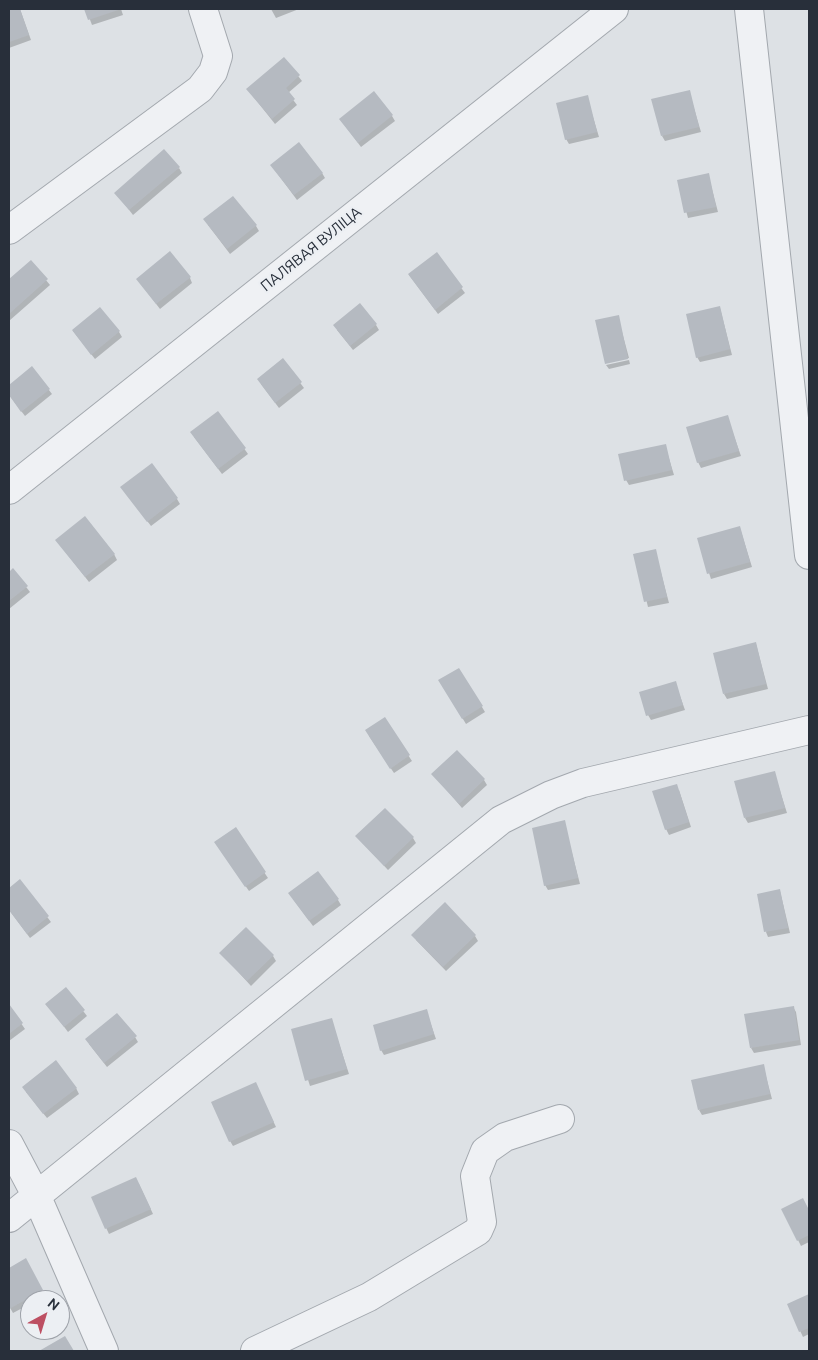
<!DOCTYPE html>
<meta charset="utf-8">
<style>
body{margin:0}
#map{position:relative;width:818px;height:1360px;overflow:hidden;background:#dde1e5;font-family:Ubuntu,sans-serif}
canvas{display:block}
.frame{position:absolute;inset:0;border:10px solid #282f3a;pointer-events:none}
.north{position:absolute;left:20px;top:1290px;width:50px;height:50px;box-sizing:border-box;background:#eceff3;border:1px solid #9ea2a9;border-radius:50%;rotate:39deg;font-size:14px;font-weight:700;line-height:20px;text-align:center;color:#282f3a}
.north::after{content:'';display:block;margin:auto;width:18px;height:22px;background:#bd4f62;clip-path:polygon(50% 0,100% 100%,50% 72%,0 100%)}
</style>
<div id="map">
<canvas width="818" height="1360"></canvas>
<div class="frame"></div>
<div class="north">N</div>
</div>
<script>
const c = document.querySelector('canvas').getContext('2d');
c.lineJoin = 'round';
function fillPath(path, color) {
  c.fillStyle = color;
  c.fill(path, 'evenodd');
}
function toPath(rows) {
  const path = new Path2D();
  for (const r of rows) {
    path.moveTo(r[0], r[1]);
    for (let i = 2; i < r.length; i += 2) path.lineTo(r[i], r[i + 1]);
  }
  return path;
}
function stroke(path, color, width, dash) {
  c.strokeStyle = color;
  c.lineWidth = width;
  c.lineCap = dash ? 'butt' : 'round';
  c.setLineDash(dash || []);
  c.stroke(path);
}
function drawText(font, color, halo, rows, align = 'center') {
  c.font = font + ' Ubuntu,sans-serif';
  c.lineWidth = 4.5;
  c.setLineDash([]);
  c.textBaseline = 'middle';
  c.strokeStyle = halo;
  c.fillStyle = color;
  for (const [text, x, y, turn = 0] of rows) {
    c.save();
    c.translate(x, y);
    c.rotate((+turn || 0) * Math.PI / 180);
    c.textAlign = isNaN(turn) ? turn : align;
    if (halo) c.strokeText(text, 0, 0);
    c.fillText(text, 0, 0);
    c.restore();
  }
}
fillPath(toPath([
 [9,9,20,9,31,40,9,48],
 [86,9,121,9,123,15,92,25],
 [271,9,299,9,276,18],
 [284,58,302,81,288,93,297,105,275,124,248,90],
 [689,91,701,132,665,141,662,136],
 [587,97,599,137,569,144,566,139],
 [392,116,395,121,361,147,340,119],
 [271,165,322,173,325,178,297,200],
 [179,168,182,173,133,215,116,193],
 [708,174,718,212,688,218,678,181],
 [208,225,256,226,259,231,230,254],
 [436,254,465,293,438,314,409,275],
 [31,262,50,285,9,321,9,281],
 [190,278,192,283,160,309,137,279],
 [720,308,732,355,700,362,697,357],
 [618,317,629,358,605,363],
 [376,325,379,330,353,350,337,330],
 [73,331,119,332,122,337,95,359],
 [283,360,304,388,279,408,261,384],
 [629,360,630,364,609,369,606,365],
 [32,368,52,394,25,416,9,395,9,386],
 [218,412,248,454,222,474,194,437],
 [727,416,741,456,701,468,698,462],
 [665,445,674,475,629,485,626,480],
 [122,488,177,499,180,504,151,526],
 [740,528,752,567,711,579,698,539],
 [60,545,114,554,117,560,89,582],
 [655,550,669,603,648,607,635,554],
 [13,570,30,592,9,609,9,574],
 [756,644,768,689,727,699,724,694],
 [459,669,485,712,466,724,440,681],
 [675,682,685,710,651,720,648,715],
 [384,719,412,761,394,773,369,736],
 [774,772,787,813,748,823,745,818],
 [433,774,484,780,487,785,462,808],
 [679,790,691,827,669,835,666,829],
 [564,822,580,884,548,890,545,885],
 [235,829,268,878,249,891,219,848],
 [357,837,413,838,416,843,388,870],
 [20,881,51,922,30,938,9,910,9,889],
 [780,891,790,933,768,937,766,932],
 [293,899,338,900,341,905,313,926],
 [475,936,478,941,446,971,416,940],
 [221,953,273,956,276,961,251,986],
 [66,989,87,1016,68,1032,47,1004],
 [9,1006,25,1029,9,1041],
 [793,1007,796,1012,801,1045,754,1053,751,1048],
 [426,1010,436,1039,384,1055,381,1050],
 [331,1019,349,1074,310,1086,292,1030],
 [135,1037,138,1042,107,1067,89,1044],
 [763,1065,772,1099,702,1115,699,1110],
 [76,1088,79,1094,47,1118,26,1092],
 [258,1089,276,1127,233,1146,230,1141],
 [139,1184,153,1214,109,1234,92,1198],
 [803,1200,809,1212,809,1242,801,1246,783,1210],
 [25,1260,45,1296,38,1300,30,1300,30,1304,13,1313,9,1306,9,1269],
 [809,1295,809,1334,803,1337,788,1305]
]), '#0003');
fillPath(toPath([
 [9,9,20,9,29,35,9,42],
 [84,9,121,9,88,20],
 [284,57,300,75,286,88,295,99,272,119,246,89],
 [690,90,699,127,661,136,651,99],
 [374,91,393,115,358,143,339,119],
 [588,95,597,132,565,140,556,103],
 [299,142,323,173,294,195,270,165],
 [164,149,180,167,129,210,114,193],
 [709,173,716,207,684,213,677,180],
 [233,196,257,225,227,249,203,219],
 [170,251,191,277,156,304,136,279],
 [437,252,463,287,435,310,408,274],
 [31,260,48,279,9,314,9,279],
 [360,303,377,324,350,346,333,325],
 [720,306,730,349,696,358,686,314],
 [100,307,120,331,91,355,72,330],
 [619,315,628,359,605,364,595,320],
 [283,358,302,382,275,403,257,379],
 [32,366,50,389,21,412,9,395,9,385],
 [218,411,246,448,218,469,190,432],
 [728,415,739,451,697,463,686,427],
 [666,444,672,470,624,481,618,454],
 [152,463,178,498,147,522,120,487],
 [85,516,115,554,85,577,55,540],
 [740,526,750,562,707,574,697,538],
 [656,549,667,597,644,602,633,554],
 [13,568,28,586,9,601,9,572],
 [756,642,766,684,723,694,713,653],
 [459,668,483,706,462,719,438,680],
 [676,681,683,705,646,716,639,692],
 [385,717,410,755,390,769,365,730],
 [457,750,485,779,459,804,431,774],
 [775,771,785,808,744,818,734,781],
 [677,784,689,822,665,830,652,791],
 [385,808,414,837,384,866,355,836],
 [565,820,578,878,544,886,532,828],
 [236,827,266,872,245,887,214,842],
 [318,871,339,899,309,921,288,893],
 [20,879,49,916,27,934,9,910,9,888],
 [780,889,788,928,764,932,757,894],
 [445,902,476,935,443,967,411,935],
 [246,927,274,955,247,981,219,953],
 [66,987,85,1010,64,1027,45,1004],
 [9,1004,23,1023,9,1034],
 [794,1006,799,1040,750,1048,744,1014],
 [427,1009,434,1034,380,1051,373,1025],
 [117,1013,137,1036,104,1063,85,1039],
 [332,1018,347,1069,305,1081,291,1029],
 [56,1060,77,1088,43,1114,22,1087],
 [764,1064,770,1094,698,1110,691,1080],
 [256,1082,274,1122,229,1142,211,1102],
 [136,1177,151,1209,105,1229,91,1197],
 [803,1198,809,1210,809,1235,797,1241,781,1209],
 [26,1258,43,1290,9,1309,9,1268],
 [809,1294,809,1328,799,1332,787,1304],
 [65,1336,74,1351,39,1351]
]), '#b5bac1');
const minor = toPath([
 [749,9,809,555],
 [9,230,200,89,213,72,218,56,203,9],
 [9,490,614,9],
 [9,1144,37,1197,104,1351],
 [9,1218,501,820,551,795,583,783,809,730],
 [255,1351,369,1297,478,1231,482,1222,475,1176,485,1151,505,1137,560,1119]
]);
stroke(minor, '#a3a8ae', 30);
stroke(minor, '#eff1f4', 28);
drawText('15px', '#282f3a', '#eceff3', [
 ["ПАЛЯВАЯ ВУЛІЦА",311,249,-39]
]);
</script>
